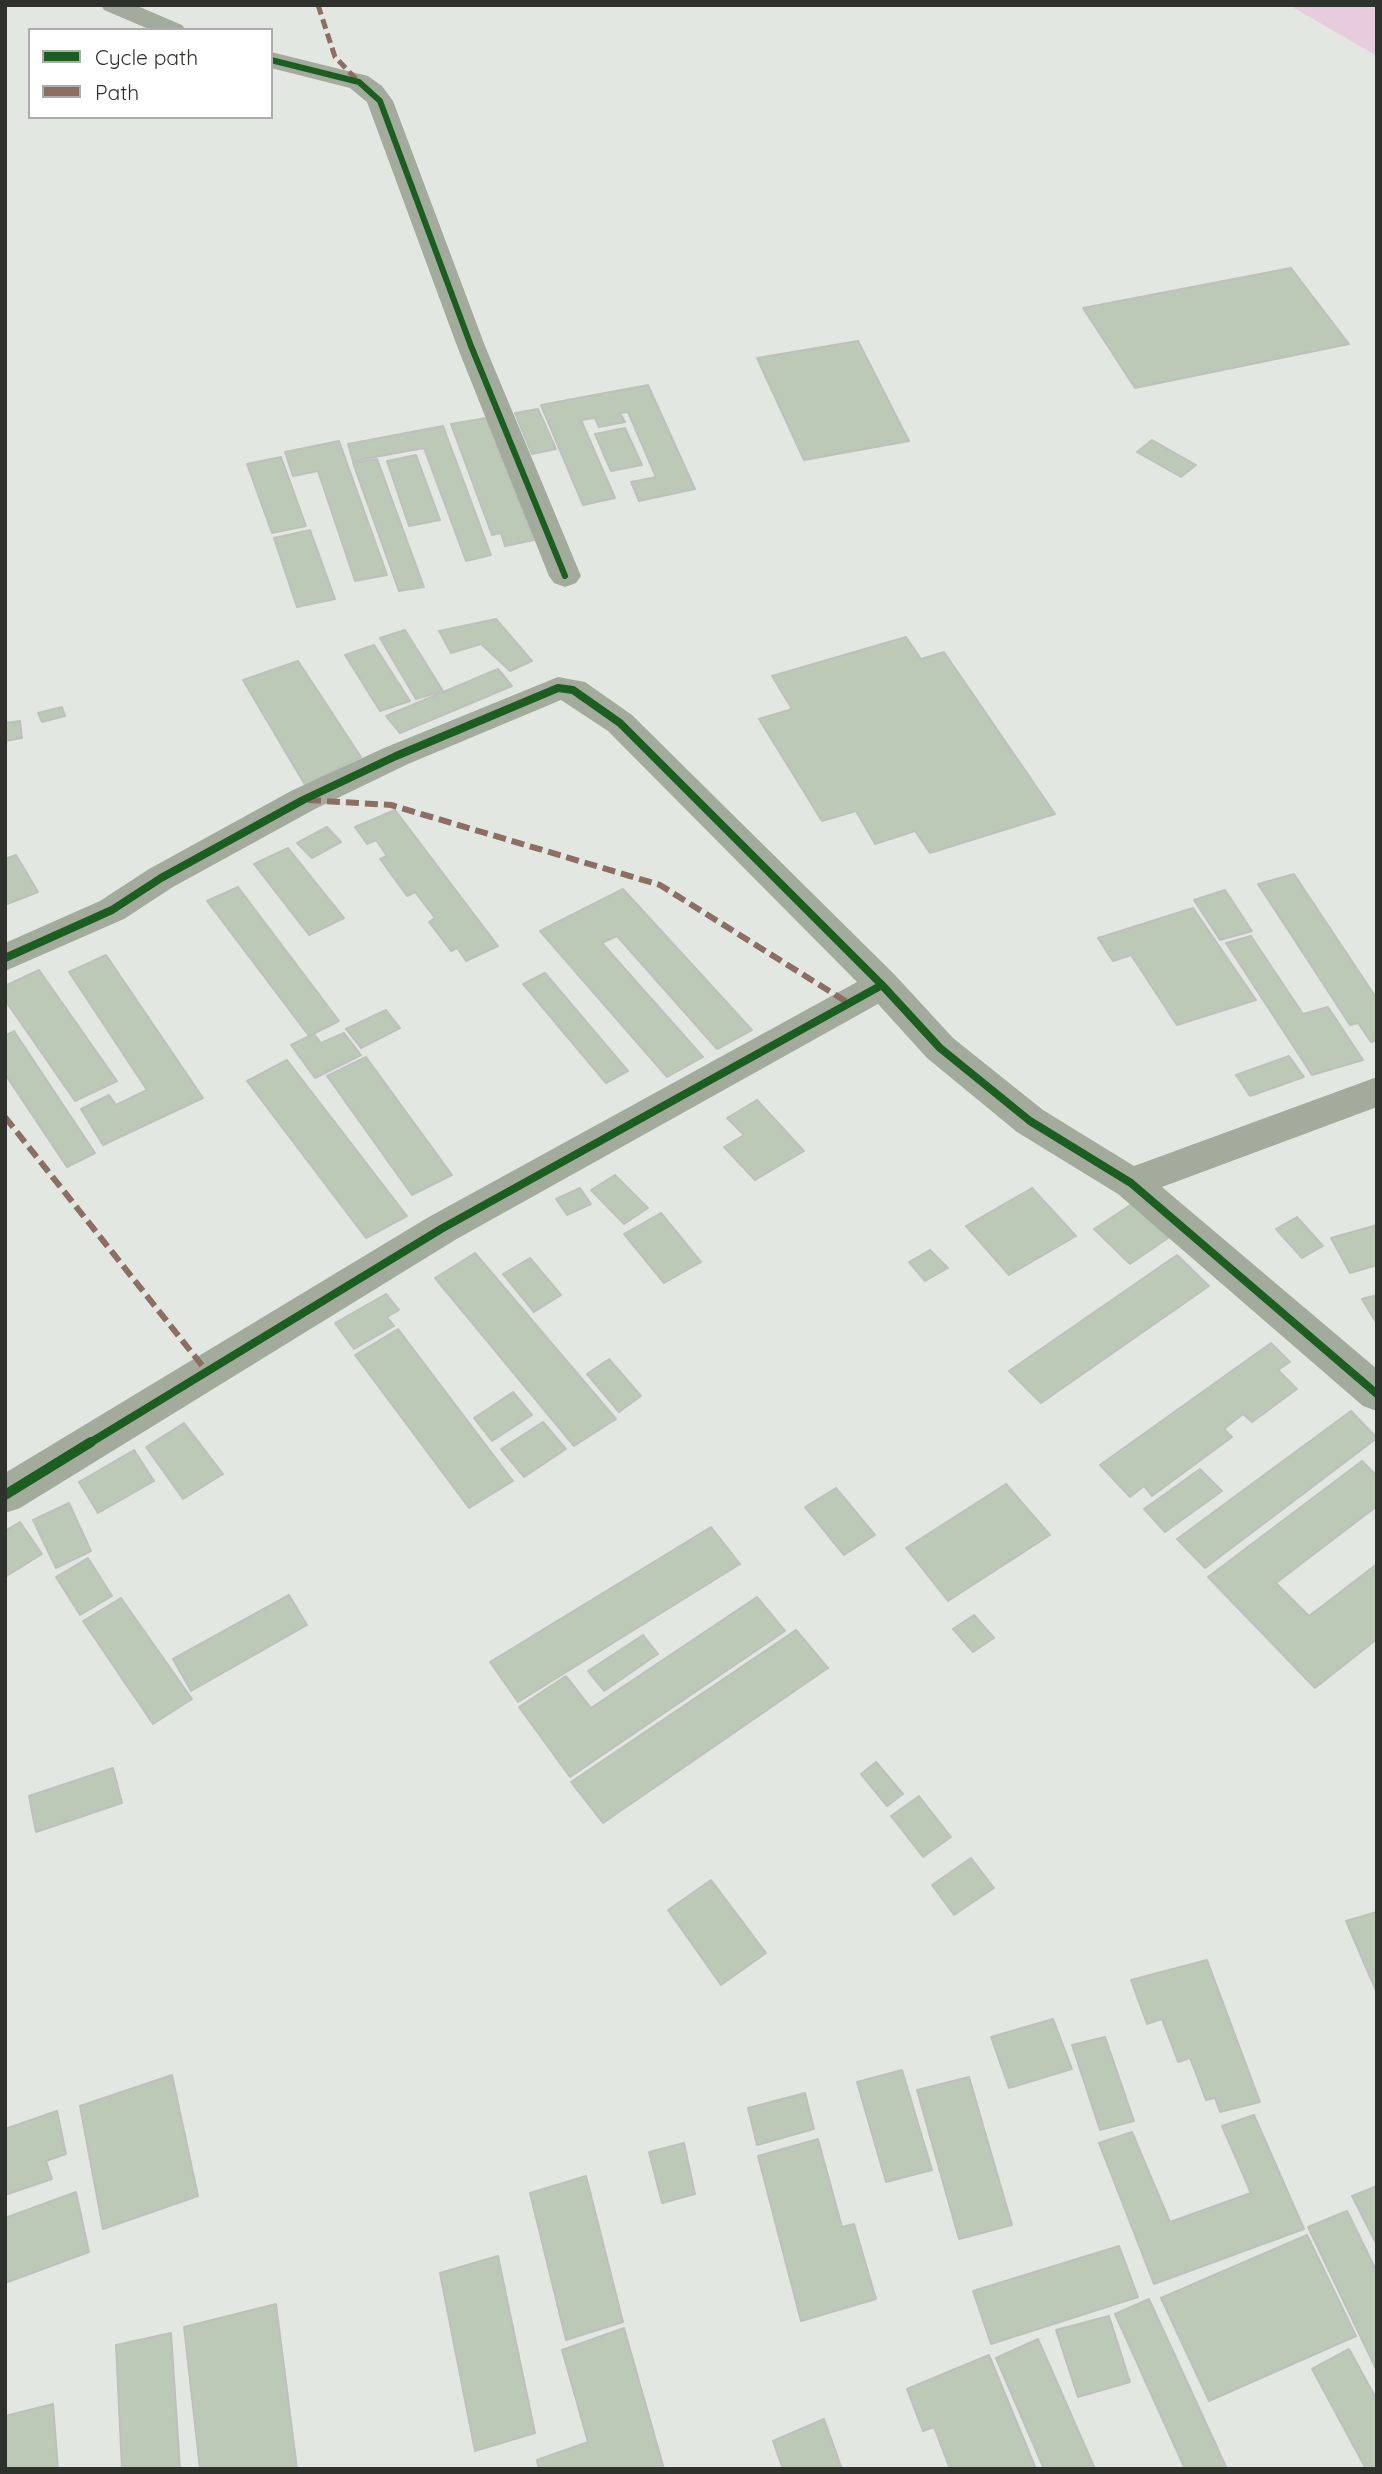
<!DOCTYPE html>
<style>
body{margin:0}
#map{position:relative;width:1382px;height:2474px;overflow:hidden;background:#e3e7e1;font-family:Quicksand,sans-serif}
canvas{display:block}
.frame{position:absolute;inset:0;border:7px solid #2e312c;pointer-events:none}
.legend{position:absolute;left:28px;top:28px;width:245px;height:91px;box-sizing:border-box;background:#fff;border:2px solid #abadab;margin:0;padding:9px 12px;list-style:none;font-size:21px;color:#2e312c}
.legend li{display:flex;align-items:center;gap:14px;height:35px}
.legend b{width:35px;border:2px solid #abadab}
</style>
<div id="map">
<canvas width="1382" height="2474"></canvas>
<div class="frame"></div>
<ul class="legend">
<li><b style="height:9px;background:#1b5e20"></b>Cycle path</li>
<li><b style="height:9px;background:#8d6e63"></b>Path</li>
</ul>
</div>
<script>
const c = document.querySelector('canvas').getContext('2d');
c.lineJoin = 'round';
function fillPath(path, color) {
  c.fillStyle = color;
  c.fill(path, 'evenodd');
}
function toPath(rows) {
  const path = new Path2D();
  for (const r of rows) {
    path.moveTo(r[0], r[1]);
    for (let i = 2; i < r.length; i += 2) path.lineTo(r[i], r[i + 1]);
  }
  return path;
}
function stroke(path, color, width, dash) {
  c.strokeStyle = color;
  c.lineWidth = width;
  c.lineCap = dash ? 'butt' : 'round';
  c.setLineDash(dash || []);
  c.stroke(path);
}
fillPath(toPath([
 [1289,5,1377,5,1377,56]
]), '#e6ccdc');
const building = toPath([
 [1291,268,1349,344,1135,388,1083,308,1291,268],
 [858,341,909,441,804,460,757,358,858,341],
 [648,385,695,489,639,501,631,482,656,477,628,412,620,413,625,422,599,427,595,418,581,420,615,498,583,505,541,405,648,385],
 [538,409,556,449,532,454,515,413,538,409],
 [486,418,534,540,505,546,501,533,492,535,451,424,486,418],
 [443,426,491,555,466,561,424,448,353,461,348,444,443,426],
 [625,428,642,465,611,471,595,434,625,428],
 [1152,440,1196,465,1181,477,1137,452,1152,440],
 [339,441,387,575,355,581,318,471,293,476,285,452,339,441],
 [416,455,440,520,409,526,387,461,416,455],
 [281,457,306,526,272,533,247,464,281,457],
 [377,459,424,587,399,591,353,463,377,459],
 [310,530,335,599,297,607,274,538,310,530],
 [496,619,532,661,510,671,481,644,451,653,439,631,496,619],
 [405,630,443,691,416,699,380,638,405,630],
 [906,637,921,659,944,652,1055,814,930,853,915,831,875,844,856,811,822,821,759,719,792,709,772,676,906,637],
 [374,645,410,701,380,711,345,655,374,645],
 [298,661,361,757,305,785,243,680,298,661],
 [498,669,512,686,400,733,386,716,498,669],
 [62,707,65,716,42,722,38,713,62,707],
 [20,721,22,738,5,741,5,723,20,721],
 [395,810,498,946,466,961,457,948,451,951,429,922,435,918,415,892,407,896,380,859,387,856,376,840,367,844,355,827,395,810],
 [327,827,341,842,312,858,297,843,327,827],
 [288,848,344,918,309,935,254,864,288,848],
 [16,855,38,892,5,905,5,859,16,855],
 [1294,874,1377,999,1377,1040,1371,1042,1358,1023,1350,1025,1258,884,1294,874],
 [238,887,339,1021,309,1036,207,901,238,887],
 [623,889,752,1030,717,1049,617,936,602,943,703,1057,667,1077,540,931,623,889],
 [1225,890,1252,931,1220,940,1194,900,1225,890],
 [1193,908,1256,1000,1177,1025,1131,955,1113,961,1098,938,1193,908],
 [1251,936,1303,1014,1328,1007,1363,1060,1312,1075,1226,943,1251,936],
 [106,955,203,1098,103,1145,81,1109,109,1095,116,1105,147,1090,69,972,106,955],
 [39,970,117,1081,75,1101,5,1000,5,986,39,970],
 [545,973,628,1071,606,1083,523,984,545,973],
 [386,1010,400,1028,361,1048,346,1029,386,1010],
 [14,1031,95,1153,67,1167,5,1074,5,1036,14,1031],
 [344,1033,361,1055,315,1078,291,1045,314,1034,321,1043,344,1033],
 [1289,1056,1304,1077,1250,1096,1236,1075,1289,1056],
 [366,1057,452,1175,412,1195,327,1076,366,1057],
 [287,1060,407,1216,366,1238,247,1081,287,1060],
 [757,1100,804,1151,755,1180,724,1147,744,1135,727,1118,757,1100],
 [615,1175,648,1208,624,1224,591,1190,615,1175],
 [580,1188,591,1204,567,1215,556,1199,580,1188],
 [1032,1188,1076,1236,1009,1275,966,1226,1032,1188],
 [1132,1204,1168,1238,1130,1264,1094,1229,1132,1204],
 [661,1213,701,1262,664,1283,624,1234,661,1213],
 [1297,1217,1323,1246,1302,1258,1276,1229,1297,1217],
 [1377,1225,1377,1265,1350,1273,1331,1238,1377,1225],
 [930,1250,948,1268,925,1281,909,1262,930,1250],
 [475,1253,616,1419,574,1446,435,1278,475,1253],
 [1177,1255,1209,1286,1041,1403,1009,1371,1177,1255],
 [530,1258,561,1295,534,1312,503,1274,530,1258],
 [386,1294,399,1310,387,1317,394,1326,354,1349,335,1323,386,1294],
 [1377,1295,1377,1324,1362,1299,1377,1295],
 [398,1329,513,1481,469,1508,355,1355,398,1329],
 [1271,1343,1290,1362,1278,1370,1297,1389,1252,1422,1243,1414,1224,1429,1232,1437,1152,1496,1144,1486,1130,1497,1100,1465,1271,1343],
 [609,1359,641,1396,619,1412,587,1374,609,1359],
 [513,1392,532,1415,492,1441,474,1418,513,1392],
 [1351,1411,1377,1438,1205,1568,1177,1539,1351,1411],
 [543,1422,566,1449,524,1477,501,1449,543,1422],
 [184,1423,223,1474,183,1499,146,1447,184,1423],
 [134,1450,154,1481,98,1513,79,1482,134,1450],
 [1362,1461,1377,1476,1377,1506,1276,1583,1309,1616,1377,1564,1377,1639,1315,1688,1208,1577,1362,1461],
 [1200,1469,1222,1491,1165,1532,1144,1509,1200,1469],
 [1006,1484,1050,1535,948,1601,906,1548,1006,1484],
 [836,1488,875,1535,844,1555,805,1507,836,1488],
 [69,1503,91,1551,56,1568,33,1520,69,1503],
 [20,1522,42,1554,5,1577,5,1531,20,1522],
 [711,1527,740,1564,518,1702,490,1662,711,1527],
 [88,1558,112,1596,80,1615,56,1577,88,1558],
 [289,1595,307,1625,191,1691,173,1659,289,1595],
 [757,1597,785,1631,570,1777,519,1707,566,1676,591,1708,757,1597],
 [121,1598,192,1699,153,1724,83,1621,121,1598],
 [974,1615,994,1638,973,1652,953,1629,974,1615],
 [796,1630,828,1668,603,1823,571,1782,796,1630],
 [643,1635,658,1654,604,1691,588,1671,643,1635],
 [876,1762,903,1794,887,1806,861,1774,876,1762],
 [113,1768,122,1803,36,1832,29,1796,113,1768],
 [919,1796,951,1837,923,1857,891,1816,919,1796],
 [971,1858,994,1888,954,1915,932,1885,971,1858],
 [711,1880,766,1953,721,1985,668,1910,711,1880],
 [1377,1912,1377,1993,1346,1921,1377,1912],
 [1207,1960,1260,2102,1220,2112,1215,2098,1206,2100,1190,2058,1178,2062,1162,2019,1147,2024,1131,1980,1207,1960],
 [1053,2019,1072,2069,1009,2088,991,2037,1053,2019],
 [1105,2037,1134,2121,1100,2130,1072,2045,1105,2037],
 [902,2070,932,2170,886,2182,857,2082,902,2070],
 [172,2075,198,2196,103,2229,80,2106,172,2075],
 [969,2077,1012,2225,959,2239,917,2090,969,2077],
 [805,2093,814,2129,757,2145,748,2108,805,2093],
 [57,2111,66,2154,46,2161,52,2179,5,2195,5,2129,57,2111],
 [1254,2115,1304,2229,1154,2284,1099,2143,1132,2132,1170,2222,1251,2193,1222,2126,1254,2115],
 [818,2139,842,2227,854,2224,876,2299,801,2321,758,2156,818,2139],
 [684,2143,695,2194,662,2203,649,2152,684,2143],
 [586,2176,623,2322,566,2340,530,2193,586,2176],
 [1377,2186,1377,2245,1352,2196,1377,2186],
 [76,2192,89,2252,5,2283,5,2218,76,2192],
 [1347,2211,1377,2272,1377,2371,1308,2227,1347,2211],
 [1307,2235,1356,2336,1209,2401,1161,2298,1307,2235],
 [1119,2246,1138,2297,991,2344,973,2291,1119,2246],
 [498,2256,535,2433,475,2451,440,2273,498,2256],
 [1149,2299,1227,2469,1185,2469,1115,2314,1149,2299],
 [276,2304,297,2469,200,2469,184,2327,276,2304],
 [1109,2316,1130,2382,1078,2397,1056,2330,1109,2316],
 [624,2328,664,2469,539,2469,537,2460,588,2442,562,2350,624,2328],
 [171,2333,180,2469,122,2469,116,2345,171,2333],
 [1038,2339,1095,2469,1044,2469,996,2358,1038,2339],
 [1349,2349,1377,2400,1377,2469,1366,2469,1312,2369,1349,2349],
 [989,2355,1036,2469,950,2469,934,2427,923,2431,907,2389,989,2355],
 [53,2404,58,2469,5,2469,5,2416,53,2404],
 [824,2419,842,2469,783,2469,773,2441,824,2419]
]);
fillPath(building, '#bcc9b7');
stroke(building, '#bec0bc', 2);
fillPath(toPath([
 [101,5,135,5,182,25,186,30,151,30,104,10,101,5],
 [271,52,368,76,382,86,393,101,485,346,581,576,576,583,565,587,554,583,549,576,457,346,367,102,350,88,271,68,271,52],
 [558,677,585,682,632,715,895,975,953,1038,1043,1110,1134,1166,1377,1077,1377,1107,1162,1187,1377,1369,1377,1411,1363,1406,1118,1194,1017,1132,927,1058,878,1004,455,1240,20,1508,5,1513,5,1473,427,1218,857,982,608,731,561,700,408,764,315,809,173,887,124,919,5,971,5,943,100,901,149,869,291,791,384,748,558,677]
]), '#a2ab9c');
stroke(toPath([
 [318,5,335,57,357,80]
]), '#8d6e63', 5, [10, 5]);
stroke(toPath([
 [308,800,391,805,660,885,850,1004],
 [5,1117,208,1373]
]), '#8d6e63', 6, [13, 6]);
stroke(toPath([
 [271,60,359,82,380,101,471,346,565,576]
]), '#1b5e20', 6);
stroke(toPath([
 [5,958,112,910,161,878,303,800,396,756,558,688,573,690,620,723,882,985,940,1048,1030,1121,1131,1183,1377,1394],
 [88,1444,441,1229,882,985]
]), '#1b5e20', 8);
stroke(toPath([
 [5,1495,91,1442]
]), '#1b5e20', 10);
</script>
